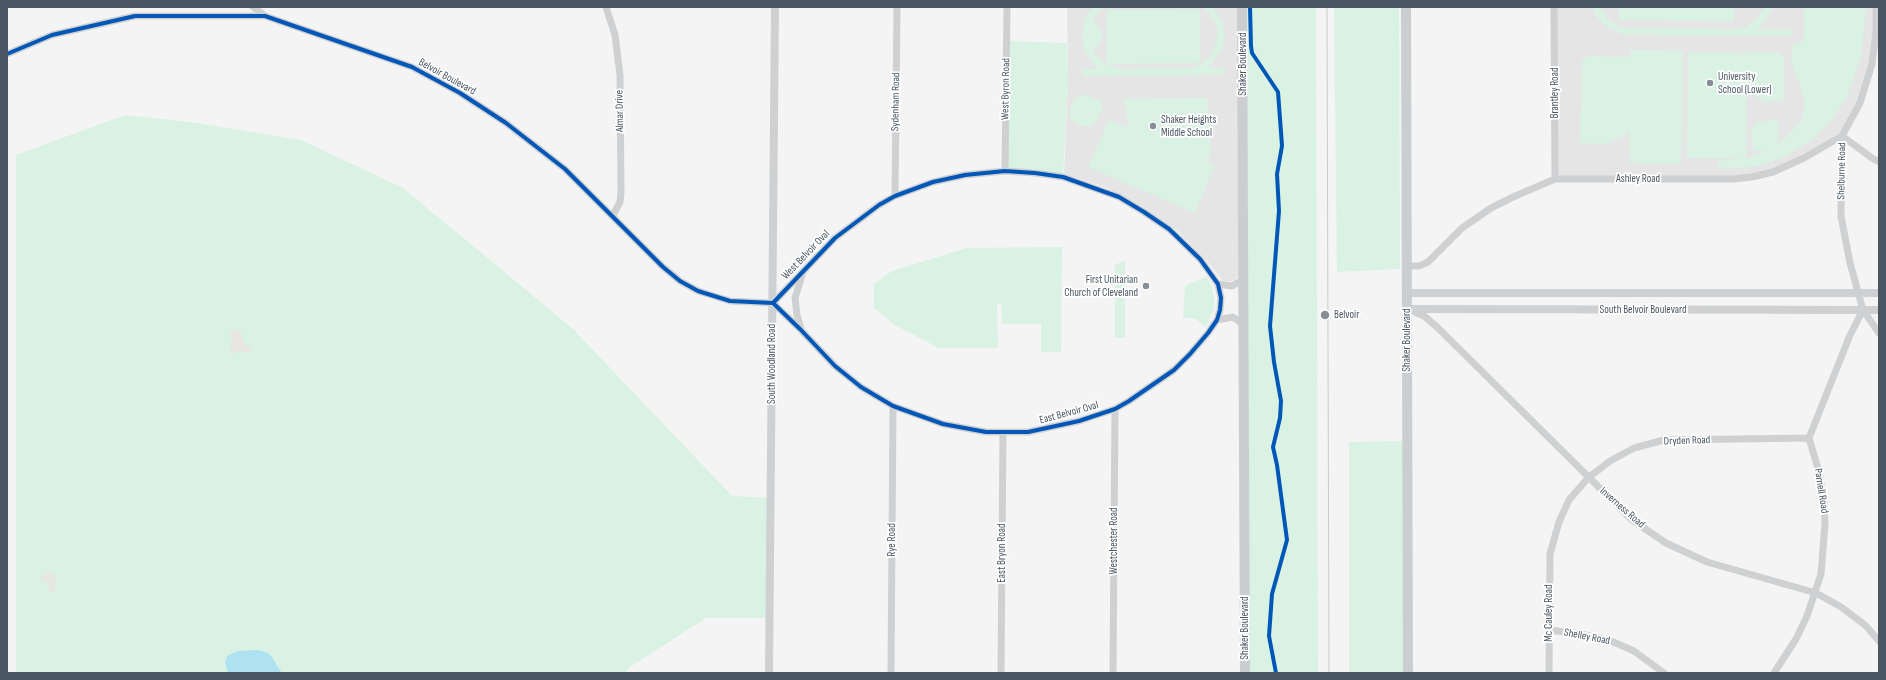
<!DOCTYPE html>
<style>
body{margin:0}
#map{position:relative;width:1886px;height:680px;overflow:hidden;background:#f4f4f4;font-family:"Sofia Sans Condensed",sans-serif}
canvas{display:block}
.frame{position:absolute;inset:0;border:8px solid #4a5661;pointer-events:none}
</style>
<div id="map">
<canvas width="1886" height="680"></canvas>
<div class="frame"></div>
</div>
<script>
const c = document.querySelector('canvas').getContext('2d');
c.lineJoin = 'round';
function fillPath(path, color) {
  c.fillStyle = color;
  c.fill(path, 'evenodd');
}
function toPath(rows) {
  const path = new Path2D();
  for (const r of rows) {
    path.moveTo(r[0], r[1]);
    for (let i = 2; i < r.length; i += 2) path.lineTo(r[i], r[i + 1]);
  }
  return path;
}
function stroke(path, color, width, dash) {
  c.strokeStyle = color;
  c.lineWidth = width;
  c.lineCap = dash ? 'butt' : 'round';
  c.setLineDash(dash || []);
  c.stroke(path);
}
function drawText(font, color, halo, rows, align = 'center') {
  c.font = font + ' "Sofia Sans Condensed",sans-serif';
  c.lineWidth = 3.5;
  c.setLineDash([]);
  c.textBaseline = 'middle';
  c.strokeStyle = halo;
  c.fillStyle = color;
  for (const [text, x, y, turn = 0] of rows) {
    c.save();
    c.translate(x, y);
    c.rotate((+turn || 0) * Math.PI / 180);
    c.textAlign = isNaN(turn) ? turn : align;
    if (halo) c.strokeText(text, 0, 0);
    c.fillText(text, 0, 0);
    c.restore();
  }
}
fillPath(toPath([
 [1067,7,1239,7,1239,276,1233,281,1223,281,1208,262,1178,231,1144,207,1105,187,1064,174,1068,79],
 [1554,7,1876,7,1876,32,1860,103,1842,136,1804,158,1752,177,1555,179]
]), '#e6e5e6');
fillPath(toPath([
 [1093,7,1104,7,1093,18,1102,33,1102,38,1093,52,1104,63,1120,69,1189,68,1201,64,1211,56,1217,40,1217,27,1214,20,1203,7,1213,7,1222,21,1225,36,1222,50,1208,68,1225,68,1225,75,1082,76,1082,69,1098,69,1085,52,1082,36,1085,18],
 [1242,7,1316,7,1318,673,1245,673],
 [1334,7,1399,7,1400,269,1337,272],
 [1593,7,1600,7,1609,21,1620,27,1628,28,1738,29,1747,26,1755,21,1765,7,1773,7,1767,18,1757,29,1792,29,1792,36,1624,35,1606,26,1596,16],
 [1619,7,1734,7,1734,21,1619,20],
 [1804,7,1866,7,1861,56,1847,97,1832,120,1812,140,1784,157,1762,165,1742,168,1717,168,1719,161,1745,159,1687,158,1688,52,1747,53,1747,55,1749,52,1779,53,1784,57,1784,100,1776,102,1764,101,1746,90,1746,159,1766,151,1753,151,1751,131,1757,123,1769,120,1778,120,1778,145,1802,120,1805,105,1800,84,1791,62,1792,46,1804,41],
 [1200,9,1200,63,1107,64,1107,10],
 [1006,41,1067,43,1068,79,1063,177,1005,171],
 [1630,50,1683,51,1681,164,1630,163,1629,131,1626,135,1604,144,1580,143,1582,61,1588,56,1630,57],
 [1083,94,1101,102,1103,106,1096,123,1088,127,1078,125,1071,119,1070,114,1069,110,1075,99],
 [1207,98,1211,150,1207,162,1215,165,1195,213,1088,167,1109,120,1129,128,1123,99],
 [125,115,189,122,301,140,403,188,573,329,732,496,771,498,770,618,706,618,630,667,625,673,16,673,16,155],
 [1062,247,1061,352,1041,352,1041,324,1002,324,1001,304,997,304,998,348,939,348,895,325,874,308,874,284,892,271,967,248],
 [1125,260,1125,338,1115,338,1115,265],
 [1207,276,1212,288,1214,298,1214,309,1206,328,1196,319,1183,317,1185,286],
 [1403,441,1404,673,1349,673,1349,442]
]), '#d9f2e3');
fillPath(toPath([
 [234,328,240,331,244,343,251,347,251,351,249,353,242,351,232,354,230,351,232,342,230,335],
 [48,572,55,574,57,583,53,584,56,588,54,592,48,590,49,583,42,581,40,578,41,575,44,576]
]), '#e7e6e1');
fillPath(toPath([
 [259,650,268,653,272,657,277,666,282,673,228,673,225,663,227,656,238,651]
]), '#aee2f0');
stroke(toPath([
 [253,7,264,15],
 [606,7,615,35,620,75,621,192,620,202,613,215],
 [1554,7,1555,179],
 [1876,7,1876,32,1872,64,1860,103,1842,136,1841,216,1850,263,1863,310,1879,333],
 [7,54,52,35,135,16,265,16,412,67,460,93,506,123,565,169,663,267,680,281,698,291,730,301,773,303],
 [1005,171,1035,173,1063,177,1119,197,1144,212,1169,229,1200,259,1218,284,1221,298,1220,310,1217,320,1208,333,1190,354,1174,370,1129,401,1115,409,1079,421,1028,432,986,432,943,424,893,406,861,387,835,366,801,330,773,303,835,238,879,205,895,196,933,182,965,175,1005,171],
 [1005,171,1007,7],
 [895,196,897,7],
 [1407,266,1419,266,1428,262,1462,228,1491,208,1513,197,1555,179,1733,179,1752,177,1773,172,1804,158,1842,136,1872,158,1879,162],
 [1218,284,1232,286,1244,279],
 [1410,310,1424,316,1437,327,1632,520,1666,543,1707,562,1816,593,1841,607,1865,625,1879,641],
 [1217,320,1233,317,1244,325],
 [801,329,797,315,795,298,802,275],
 [1549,630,1581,634,1611,641,1634,651,1664,673],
 [891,673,893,406],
 [1001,673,1003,433],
 [1113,673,1115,409],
 [1549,673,1550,554,1559,522,1569,500,1588,478,1610,461,1634,448,1664,440,1809,438],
 [1774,673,1796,639,1807,616,1821,574,1825,523,1824,502,1819,472,1809,438,1850,335,1863,310]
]), '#ced0d2', 7);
stroke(toPath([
 [1407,293,1879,293],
 [1407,309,1879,310],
 [769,673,775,7]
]), '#ced0d2', 8);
stroke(toPath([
 [1242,7,1245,673],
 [1406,7,1408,673]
]), '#caced1', 10);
stroke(toPath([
 [1327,7,1329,673]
]), '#c9cacc', 1);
stroke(toPath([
 [1250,7,1251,46,1252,53,1278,92,1281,132,1282,146,1277,174,1279,211,1270,326,1274,362,1281,401,1280,418,1273,447,1277,465,1287,540,1272,594,1269,636,1276,673],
 [7,54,52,35,135,16,265,16,412,67,460,93,506,123,565,169,663,267,680,281,698,291,730,301,773,303],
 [1005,171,1035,173,1063,177,1119,197,1144,212,1169,229,1200,259,1218,284,1221,298,1220,310,1217,320,1208,333,1190,354,1174,370,1129,401,1115,409,1079,421,1028,432,986,432,943,424,893,406,861,387,835,366,801,330,773,303,835,238,879,205,895,196,933,182,965,175,1005,171]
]), '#0057b8', 4);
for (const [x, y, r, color] of [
 [1710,83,4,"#868d94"],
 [1153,126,4,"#868d94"],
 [1146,286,4,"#868d94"],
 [1325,315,5,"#868d94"]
]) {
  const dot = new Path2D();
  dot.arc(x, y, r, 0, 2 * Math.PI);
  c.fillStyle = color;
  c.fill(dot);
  stroke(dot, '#fff', 1.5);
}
drawText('11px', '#4a5661', '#fff', [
 ["Shaker Boulevard",1243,64,-90],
 ["Belvoir Boulevard",447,77,29],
 ["West Byron Road",1006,89,-89],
 ["Brantley Road",1555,93,-90],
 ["Sydenham Road",896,102,-89],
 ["Almar Drive",620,111,-91],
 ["Shelburne Road",1842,171,-89],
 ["Ashley Road",1638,179],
 ["West Belvoir Oval",806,255,-46],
 ["South Belvoir Boulevard",1643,310],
 ["Shaker Boulevard",1407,340,-90],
 ["South Woodland Road",772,364,-90],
 ["East Belvoir Oval",1069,413,-15],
 ["Dryden Road",1687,441,-2],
 ["Parnell Road",1821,491,81],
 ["Inverness Road",1622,508,41],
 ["Rye Road",892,540,-90],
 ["Westchester Road",1114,541,-90],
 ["East Bryon Road",1002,553,-90],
 ["Mc Cauley Road",1549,613,-90],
 ["Shaker Boulevard",1245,628,-90],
 ["Shelley Road",1587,637,11]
]);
drawText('11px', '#4a5661', '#fff', [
 ["University",1718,77],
 ["School (Lower)",1718,90],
 ["Shaker Heights",1161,120],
 ["Middle School",1161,133],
 ["First Unitarian",1138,280,"right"],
 ["Church of Cleveland",1138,293,"right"],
 ["Belvoir",1334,315]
], 'left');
</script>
